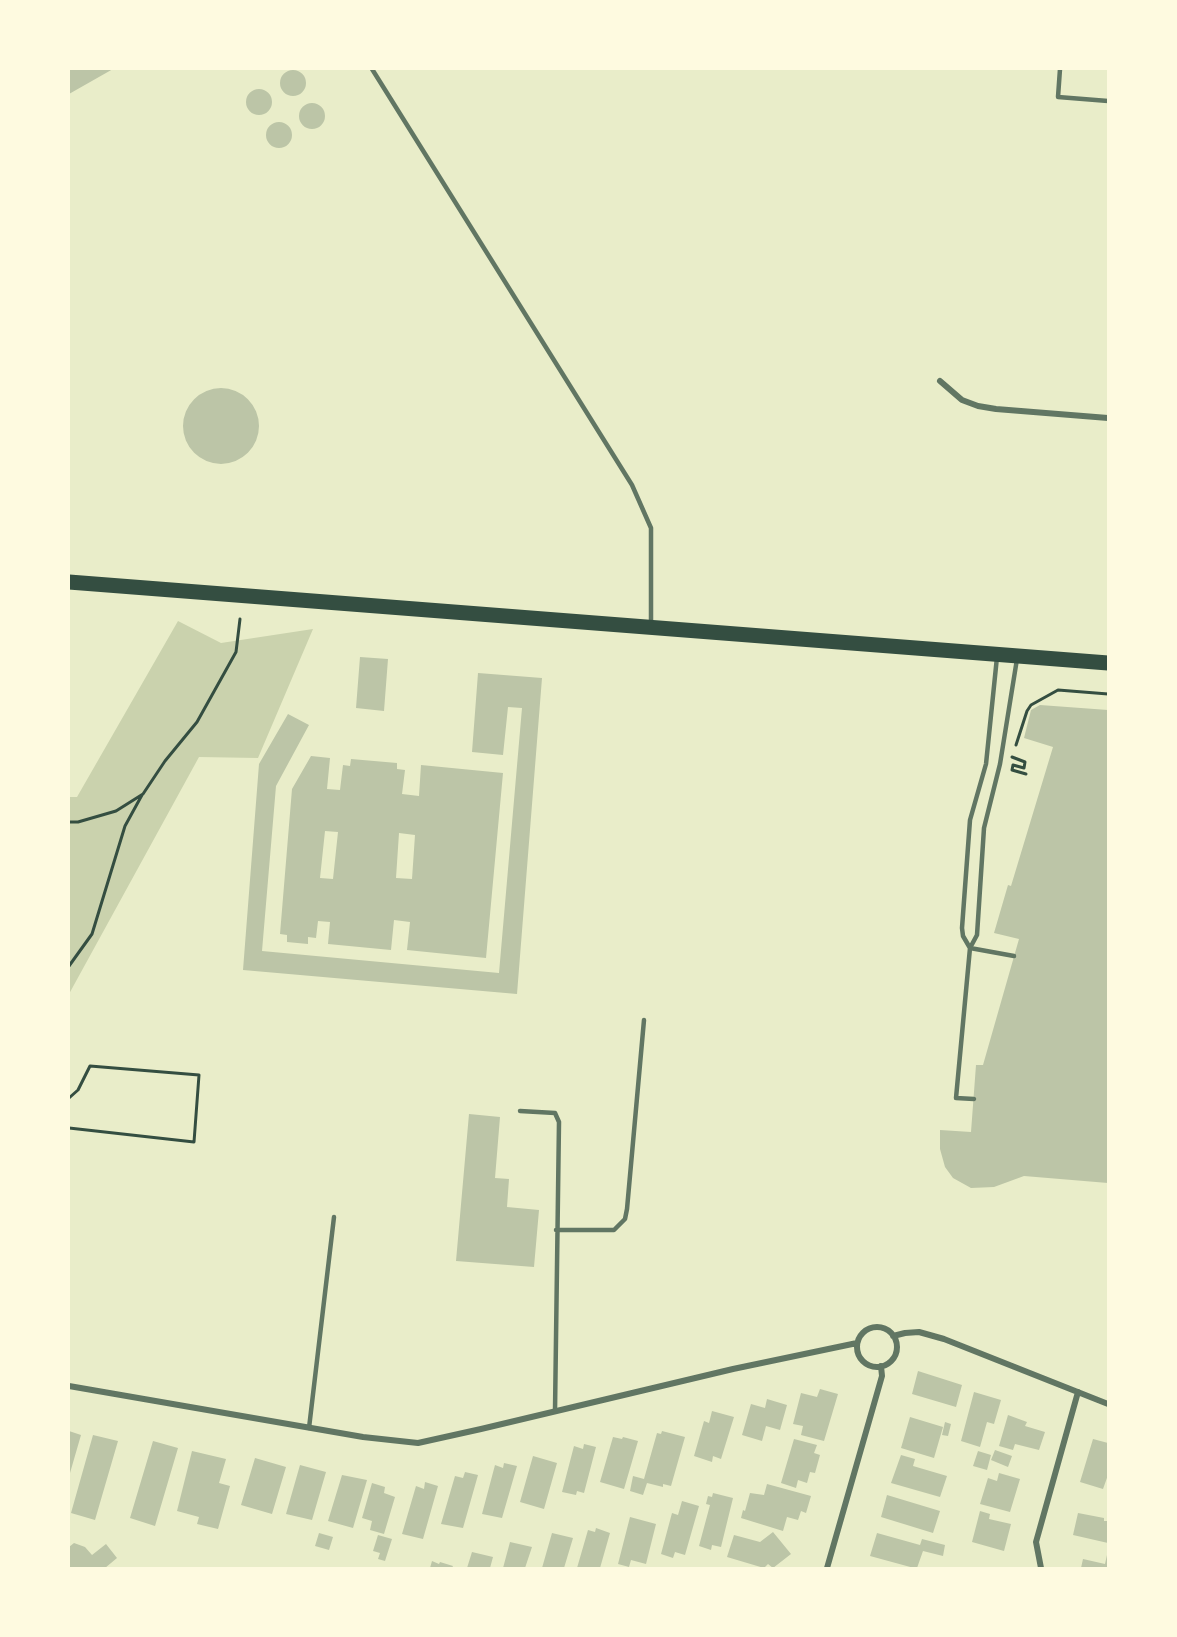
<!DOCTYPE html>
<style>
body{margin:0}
#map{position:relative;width:1177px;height:1637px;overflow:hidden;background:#e9edc9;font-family:Jost,sans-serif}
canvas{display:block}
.frame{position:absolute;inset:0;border:70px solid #fefae0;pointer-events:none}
</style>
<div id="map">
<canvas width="1177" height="1637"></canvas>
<div class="frame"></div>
</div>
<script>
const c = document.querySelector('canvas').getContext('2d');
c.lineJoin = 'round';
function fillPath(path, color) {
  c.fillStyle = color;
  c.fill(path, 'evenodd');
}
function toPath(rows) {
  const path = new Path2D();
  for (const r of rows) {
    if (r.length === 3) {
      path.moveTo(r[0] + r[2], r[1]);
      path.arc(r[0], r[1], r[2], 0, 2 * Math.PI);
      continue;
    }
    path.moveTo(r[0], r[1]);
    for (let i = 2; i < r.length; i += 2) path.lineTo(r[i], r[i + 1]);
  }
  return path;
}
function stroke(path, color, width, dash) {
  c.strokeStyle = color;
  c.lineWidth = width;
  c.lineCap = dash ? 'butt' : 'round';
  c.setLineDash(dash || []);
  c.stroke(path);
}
fillPath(toPath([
 [178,621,221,643,313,629,258,758,199,757,69,994,69,797,77,797]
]), '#cad2ad');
fillPath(toPath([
 [69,69,113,69,69,94],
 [293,83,13],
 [259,102,13],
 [312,116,13],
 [279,135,13],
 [221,426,38],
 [360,657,388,659,384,711,356,708],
 [478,673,542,678,517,994,243,970,259,764,288,714,309,725,276,786,262,951,499,973,522,708,508,707,503,755,472,752],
 [1040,705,1108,710,1108,1183,1024,1176,994,1187,971,1188,953,1178,945,1167,940,1149,940,1130,971,1132,976,1065,983,1065,1019,939,994,933,1008,885,1011,886,1053,747,1024,738,1031,710],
 [311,756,330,758,327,789,340,790,343,765,350,766,351,759,397,763,397,769,405,770,402,794,419,796,421,765,503,773,486,958,407,950,410,922,394,920,391,950,328,944,330,922,318,921,316,938,308,937,308,944,287,942,287,935,280,934,292,789],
 [325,831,338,832,333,879,320,878],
 [399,833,415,835,412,879,396,878],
 [469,1114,500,1117,495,1178,509,1179,507,1207,539,1210,534,1267,456,1261],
 [918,1371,962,1385,956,1407,912,1394],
 [820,1389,838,1394,824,1441,801,1435,803,1426,793,1424,801,1393,817,1397],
 [974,1392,1001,1400,994,1424,987,1422,980,1447,961,1441],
 [767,1399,787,1405,780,1430,766,1426,762,1441,742,1435,751,1404,765,1408],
 [712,1411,734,1417,721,1459,713,1456,712,1462,694,1456,704,1421,709,1423],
 [1008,1415,1027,1422,1025,1426,1045,1432,1039,1450,1015,1444,1013,1450,999,1446],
 [910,1417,943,1427,934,1458,901,1448],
 [945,1422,951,1424,948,1436,942,1435],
 [69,1431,81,1435,70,1473,69,1473],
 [662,1431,685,1437,671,1486,663,1484,663,1487,647,1483,643,1495,630,1491,633,1476,644,1479,657,1433,661,1434],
 [93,1435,118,1441,95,1520,71,1513],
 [613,1437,622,1439,623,1437,638,1441,624,1489,600,1482],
 [794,1439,817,1445,814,1453,820,1455,815,1473,810,1472,807,1483,798,1480,796,1488,781,1483],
 [1093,1439,1108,1443,1108,1475,1103,1489,1080,1482],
 [153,1441,178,1448,155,1526,130,1518],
 [584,1444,596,1447,584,1493,577,1491,576,1495,562,1492,574,1446,583,1449],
 [995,1450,1012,1456,1008,1467,991,1460],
 [192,1451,226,1459,219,1483,230,1486,218,1529,197,1524,199,1517,177,1511],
 [978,1451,991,1455,987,1470,973,1466],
 [901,1455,915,1459,913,1466,947,1476,940,1497,891,1483],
 [533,1456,557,1463,544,1509,520,1502],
 [255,1458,286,1467,272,1514,241,1505],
 [504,1463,517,1466,502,1518,482,1514,495,1465,503,1468],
 [300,1465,326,1472,312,1520,286,1514],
 [465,1472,478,1475,463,1528,441,1524,455,1476,463,1478],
 [999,1473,1020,1479,1010,1512,980,1504,988,1478,997,1481],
 [342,1475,367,1480,353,1528,328,1521],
 [425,1482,438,1486,423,1539,402,1534,416,1486,424,1489],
 [372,1483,385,1487,384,1493,395,1497,384,1534,370,1530,372,1521,362,1518],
 [767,1484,811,1496,806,1513,801,1511,798,1520,787,1517,783,1531,741,1518,743,1510,745,1511,750,1493,764,1495],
 [713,1493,733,1498,721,1547,712,1545,711,1550,699,1546,710,1505,706,1504,708,1496,712,1497],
 [887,1495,940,1511,933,1533,881,1517],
 [682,1501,699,1506,685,1555,675,1552,673,1558,661,1554,672,1513,678,1515],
 [980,1511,990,1514,989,1519,1011,1524,1004,1551,972,1542],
 [1078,1513,1104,1518,1104,1521,1108,1521,1108,1543,1073,1535],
 [630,1517,656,1524,646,1564,631,1560,629,1567,618,1564],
 [596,1528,610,1533,600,1568,577,1568,588,1530,595,1532],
 [773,1532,791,1554,773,1568,768,1564,764,1568,727,1557,734,1535,760,1542],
 [319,1533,333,1537,329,1550,315,1546],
 [552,1533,573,1538,564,1568,542,1568],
 [877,1533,920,1545,922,1539,945,1545,943,1556,923,1551,917,1568,914,1568,870,1556],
 [378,1535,392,1539,385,1561,378,1559,380,1553,373,1551],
 [510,1542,532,1547,525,1568,503,1568],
 [74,1543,85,1547,92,1555,106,1544,117,1558,105,1568,69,1568,69,1547],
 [472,1552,493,1557,490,1568,467,1568],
 [1107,1555,1108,1568,1081,1568,1083,1559,1105,1564],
 [432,1561,439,1564,440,1562,453,1566,452,1568,430,1568]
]), '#bcc5a7');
stroke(toPath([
 [1016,745,1027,711,1031,705,1058,690,1108,694],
 [1012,757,1025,762,1024,768,1013,765,1012,770,1026,774],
 [69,822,78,822,116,811,143,794,165,761,197,722,236,652,240,619],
 [69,966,92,934,125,826,142,795],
 [69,1098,78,1090,90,1066,199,1075,194,1142,69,1128]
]), '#344e41', 3);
stroke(toPath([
 [372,69,632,485,651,528,651,625],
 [1060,69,1058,97,1108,101],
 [997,657,986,764,970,820,962,928,963,936,970,948,1014,956],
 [974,1099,956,1098,970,948,977,935,984,828,1000,764,1017,659],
 [520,1111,555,1113,559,1122,555,1411],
 [556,1230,614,1230,625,1219,627,1209,644,1020],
 [309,1428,334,1217]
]), '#617663', 4.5);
stroke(toPath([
 [940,381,962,400,978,406,996,409,1108,418],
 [877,1347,20],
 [893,1336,905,1333,919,1332,944,1339,1108,1404],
 [69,1386,363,1437,418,1443,481,1429,733,1369,857,1343],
 [827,1568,882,1376,881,1366],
 [1041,1568,1036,1542,1078,1392]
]), '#617663', 6);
stroke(toPath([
 [69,582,1108,663]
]), '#344e41', 15);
</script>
